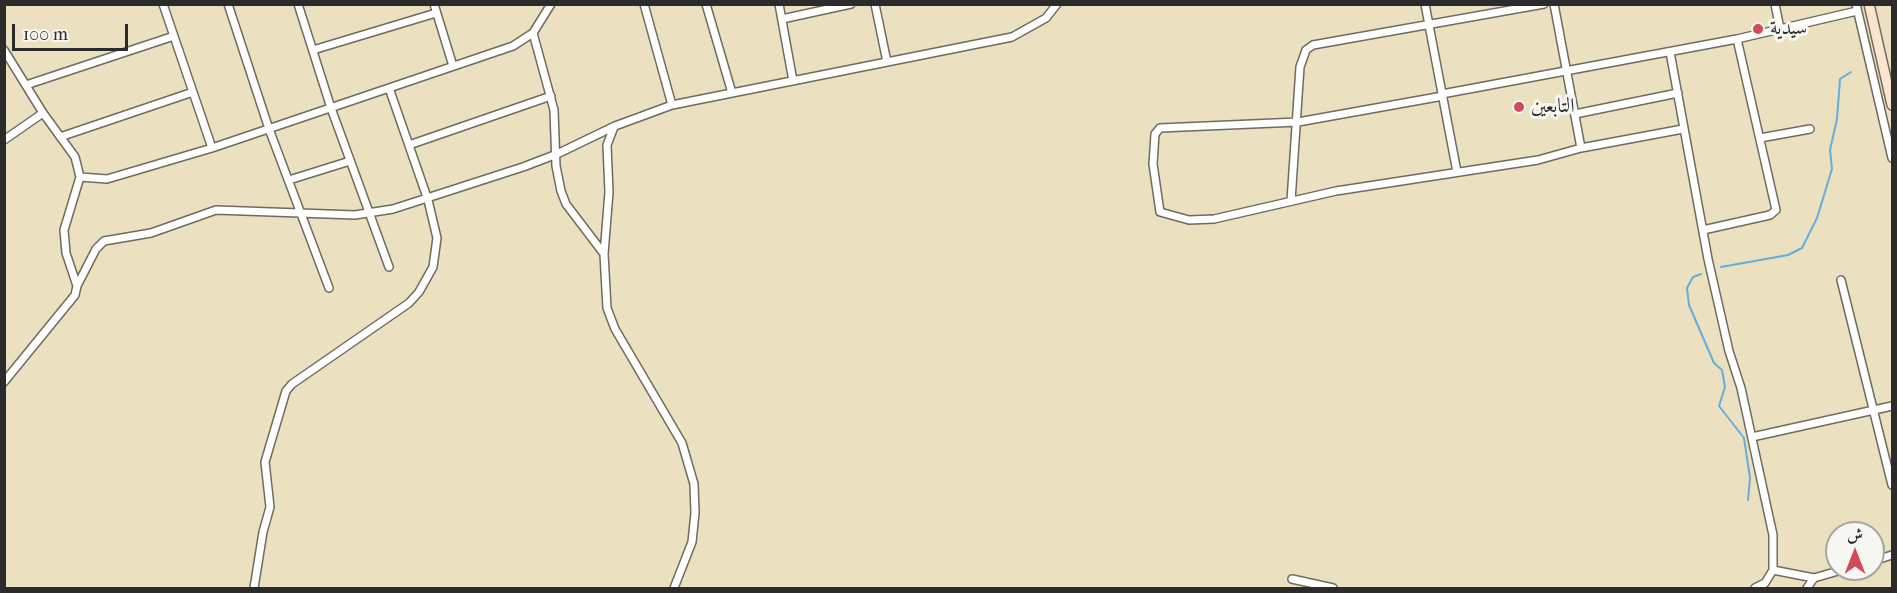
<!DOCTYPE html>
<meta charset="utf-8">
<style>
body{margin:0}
#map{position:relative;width:1897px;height:593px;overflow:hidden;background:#ebe1c0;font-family:"IM FELL French Canon",Amiri,serif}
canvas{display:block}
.frame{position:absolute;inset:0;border:6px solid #2b2b2b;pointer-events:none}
.north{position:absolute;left:1825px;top:521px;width:60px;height:60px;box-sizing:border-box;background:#f6f6f2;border:2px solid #a5a5a2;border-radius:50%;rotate:0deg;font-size:16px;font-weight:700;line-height:24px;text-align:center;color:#2b2b2b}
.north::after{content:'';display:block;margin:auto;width:21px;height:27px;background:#d1495b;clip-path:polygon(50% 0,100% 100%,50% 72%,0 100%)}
.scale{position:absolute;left:12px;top:24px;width:116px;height:27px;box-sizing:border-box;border:3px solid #2b2b2b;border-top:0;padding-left:8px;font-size:18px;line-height:21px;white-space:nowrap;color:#2b2b2b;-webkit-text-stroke:4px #f6f6f2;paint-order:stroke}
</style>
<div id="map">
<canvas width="1897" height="593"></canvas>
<div class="frame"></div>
<div class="north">ش</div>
<div class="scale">100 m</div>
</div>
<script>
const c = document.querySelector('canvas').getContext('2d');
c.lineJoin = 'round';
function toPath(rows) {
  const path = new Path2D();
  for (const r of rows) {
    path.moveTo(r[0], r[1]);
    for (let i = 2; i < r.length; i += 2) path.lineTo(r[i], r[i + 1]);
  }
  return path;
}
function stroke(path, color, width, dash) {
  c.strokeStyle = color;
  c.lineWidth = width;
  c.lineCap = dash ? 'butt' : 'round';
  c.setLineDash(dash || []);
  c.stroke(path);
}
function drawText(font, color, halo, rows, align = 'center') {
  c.font = font + ' "IM FELL French Canon",Amiri,serif';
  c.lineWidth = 6;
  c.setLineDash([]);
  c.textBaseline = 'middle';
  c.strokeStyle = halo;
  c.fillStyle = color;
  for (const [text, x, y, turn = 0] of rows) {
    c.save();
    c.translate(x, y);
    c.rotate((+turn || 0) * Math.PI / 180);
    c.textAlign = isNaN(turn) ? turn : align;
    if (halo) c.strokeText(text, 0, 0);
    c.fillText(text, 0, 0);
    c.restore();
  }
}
stroke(toPath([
 [1721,267,1788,255,1802,248,1817,218,1832,169,1830,150,1837,119,1840,79,1851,72],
 [1701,274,1693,277,1687,288,1689,305,1714,363,1722,370,1725,387,1719,406,1744,438,1750,478,1748,500]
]), '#63aedb', 2);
const minor = toPath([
 [163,4,212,148],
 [228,4,269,129,329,288],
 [298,4,331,108,389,267],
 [434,4,453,66],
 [644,4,672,105],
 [706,4,732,93],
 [779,4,793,81],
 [875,4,887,62],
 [1425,4,1457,172],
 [1554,4,1581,148],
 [1775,4,1780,29],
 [1856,4,1892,158],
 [782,19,851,4],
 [533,33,554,110,556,166,561,191,566,204,604,254],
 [4,50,43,113,75,157,80,177,64,230,66,253,77,286,75,295,4,382],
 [313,50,436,13],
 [1670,52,1708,259,1729,351,1741,388,1773,535,1773,570,1765,583,1755,588],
 [26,85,174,36],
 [1442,94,1737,39,1857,11],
 [1443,96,1298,122,1160,128,1155,134,1153,164,1160,212,1189,220,1214,219,1336,191,1538,160,1581,148,1683,129],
 [1575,114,1678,93],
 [614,127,607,145,609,192,604,254,607,308,615,329,682,443,694,484,695,513,692,542,674,588],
 [60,137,193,92],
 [1760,138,1810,129],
 [4,140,43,113],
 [409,145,551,96],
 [80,177,107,179,212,148,513,46,533,33,551,4],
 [289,180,350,161],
 [1291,201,1300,67,1306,50,1313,45,1544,4],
 [1703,230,1770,215,1776,210,1737,39],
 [1841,280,1892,485],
 [77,286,96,249,104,241,151,233,216,210,355,215,393,209,523,167,557,154,615,126,672,105,1012,37,1046,18,1057,4],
 [1752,437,1892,406],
 [1873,561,1892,555],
 [1773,570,1814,578,1845,569],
 [1292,579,1333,588],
 [254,588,263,532,270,507,265,462,286,391,292,384,409,303,419,292,433,267,437,238,428,200,389,88],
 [1807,588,1814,578]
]);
const secondary = toPath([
 [1869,4,1892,105]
]);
stroke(minor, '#6e6b5f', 10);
stroke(secondary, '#6e6b5f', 12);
stroke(minor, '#fff', 7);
stroke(secondary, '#fbe5cf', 9);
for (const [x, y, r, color] of [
 [1758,29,6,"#d1495b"],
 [1519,107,6,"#d1495b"]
]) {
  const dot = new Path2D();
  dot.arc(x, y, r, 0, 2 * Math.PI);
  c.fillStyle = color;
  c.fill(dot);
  stroke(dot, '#f6f6f2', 2);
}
drawText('20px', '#2b2b2b', '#f6f6f2', [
 ["سيدية",1770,29],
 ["التابعين",1531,107]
], 'left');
</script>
